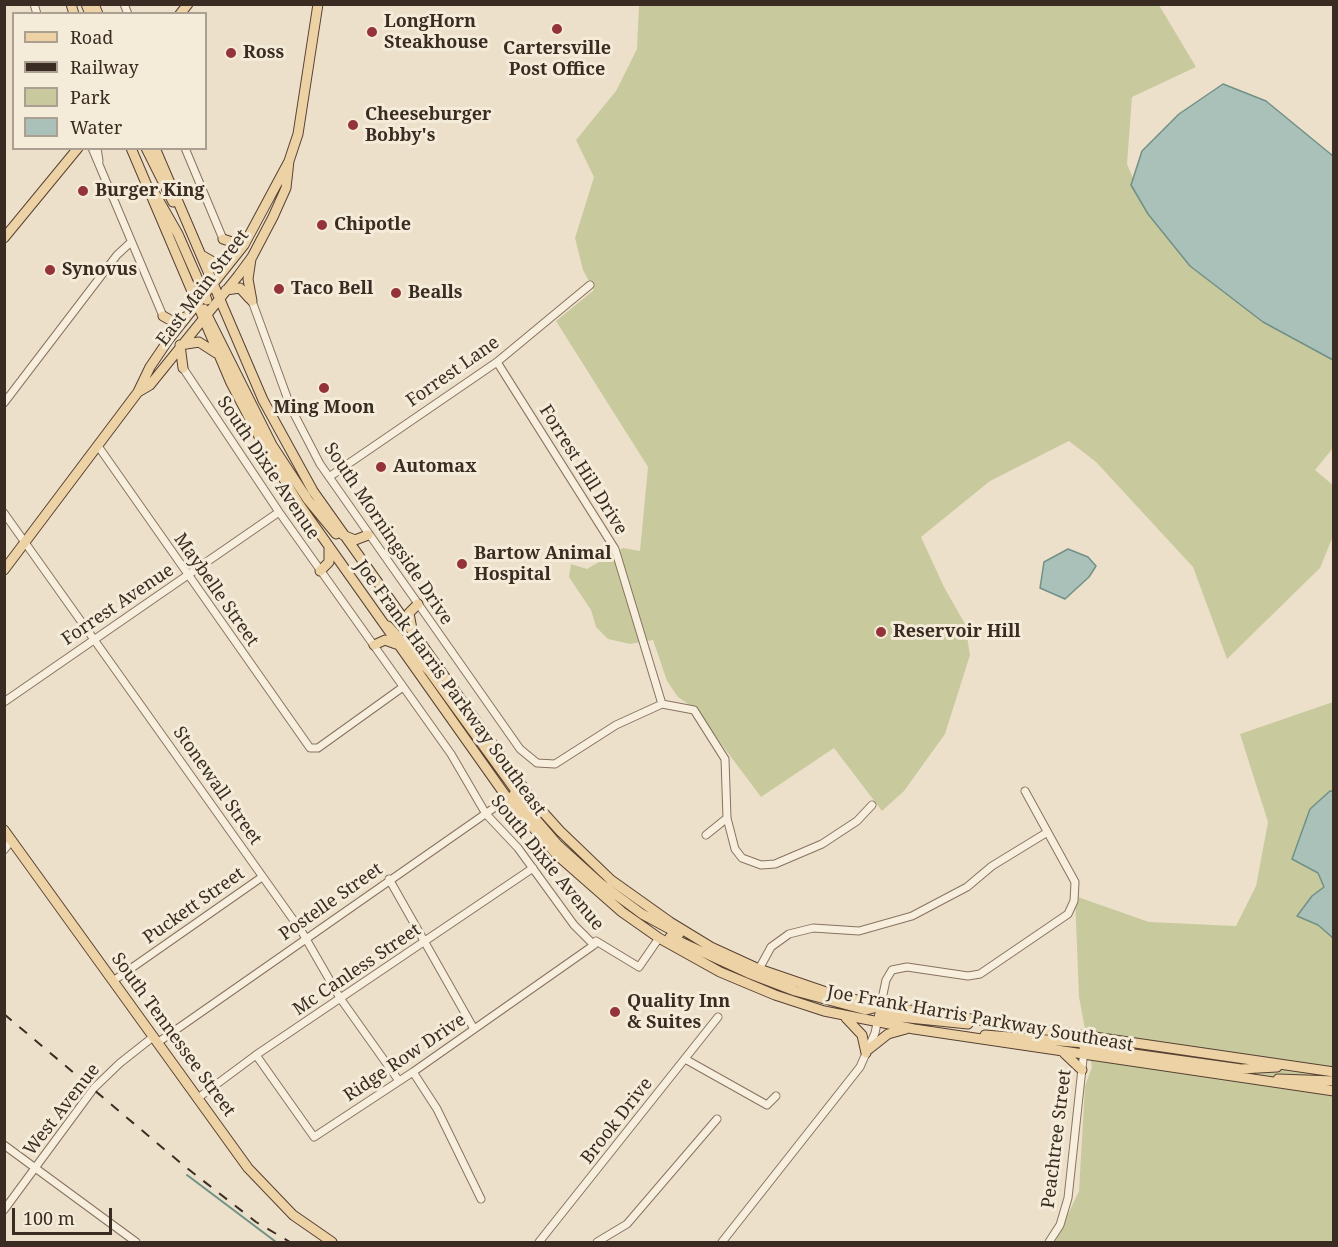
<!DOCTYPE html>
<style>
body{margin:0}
#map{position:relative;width:1338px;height:1247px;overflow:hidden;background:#ede0ca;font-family:"Noto Serif",serif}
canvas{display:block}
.frame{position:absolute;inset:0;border:6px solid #3a2c22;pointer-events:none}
.legend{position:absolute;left:12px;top:12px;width:195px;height:138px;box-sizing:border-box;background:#f4ebd9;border:2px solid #aa9f90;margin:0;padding:8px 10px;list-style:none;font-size:18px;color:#3a2c22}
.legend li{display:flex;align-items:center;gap:12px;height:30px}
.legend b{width:30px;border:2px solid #aa9f90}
.scale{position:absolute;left:12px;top:1208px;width:100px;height:27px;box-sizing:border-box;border:3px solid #3a2c22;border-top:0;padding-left:8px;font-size:18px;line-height:21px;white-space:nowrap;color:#3a2c22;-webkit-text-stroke:4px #f4ebd9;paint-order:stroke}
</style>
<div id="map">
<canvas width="1338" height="1247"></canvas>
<div class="frame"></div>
<ul class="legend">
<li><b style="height:8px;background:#ecd2a5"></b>Road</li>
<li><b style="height:8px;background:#3a2c22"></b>Railway</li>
<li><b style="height:16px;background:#c8ca9e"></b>Park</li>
<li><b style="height:16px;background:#aac1b9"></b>Water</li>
</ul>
<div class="scale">100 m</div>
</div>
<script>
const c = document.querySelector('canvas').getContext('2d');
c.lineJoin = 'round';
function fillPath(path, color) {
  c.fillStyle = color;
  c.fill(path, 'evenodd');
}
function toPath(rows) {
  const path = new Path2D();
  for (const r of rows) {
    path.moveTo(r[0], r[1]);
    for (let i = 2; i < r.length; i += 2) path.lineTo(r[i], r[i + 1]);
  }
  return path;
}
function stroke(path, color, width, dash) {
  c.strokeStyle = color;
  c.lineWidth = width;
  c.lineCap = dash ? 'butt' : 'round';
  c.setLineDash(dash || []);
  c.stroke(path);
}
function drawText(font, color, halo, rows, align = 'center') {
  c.font = font + ' "Noto Serif",serif';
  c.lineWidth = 6;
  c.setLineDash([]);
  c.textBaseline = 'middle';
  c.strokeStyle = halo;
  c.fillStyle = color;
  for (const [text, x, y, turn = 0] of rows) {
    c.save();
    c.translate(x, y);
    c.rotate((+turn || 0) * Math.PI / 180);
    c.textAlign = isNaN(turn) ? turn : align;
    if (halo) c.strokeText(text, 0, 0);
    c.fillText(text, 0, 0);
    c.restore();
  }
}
fillPath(toPath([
 [639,5,1159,5,1196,67,1132,97,1127,164,1148,214,1190,266,1333,360,1333,448,1315,470,1333,485,1333,536,1320,568,1227,659,1193,567,1096,462,1069,441,990,481,921,537,944,587,965,624,970,655,945,734,904,791,882,811,834,748,761,797,695,709,678,697,667,681,653,640,630,644,608,639,596,627,591,610,569,577,571,564,587,569,623,548,640,551,648,467,556,321,594,290,583,270,575,238,594,177,576,140,616,91,637,49],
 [1333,702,1333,1242,1055,1242,1079,1191,1085,1086,1092,1067,1079,997,1075,896,1149,922,1236,926,1256,886,1268,822,1240,734]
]), '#c8ca9e');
const water = toPath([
 [1223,84,1266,101,1333,156,1333,360,1263,322,1190,266,1148,214,1131,185,1142,151,1179,114,1223,84],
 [1068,549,1088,557,1096,566,1089,577,1065,599,1040,588,1044,562,1068,549],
 [1330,791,1333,791,1333,938,1318,925,1297,916,1312,896,1324,887,1318,873,1292,859,1310,809,1330,791]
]);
fillPath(water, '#aac1b9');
stroke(water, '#719086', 1.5);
stroke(toPath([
 [187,1175,276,1242]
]), '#719086', 2);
const minor = toPath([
 [34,4,37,14],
 [124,4,128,14],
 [92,148,163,316],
 [97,148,99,161],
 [185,148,223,239],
 [252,301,291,408,320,464,520,749,537,763,555,764,616,725,662,704,694,710,725,759,727,818,706,835],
 [497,362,615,549,662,704],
 [183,368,279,512,451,754,486,814,518,848,574,925,594,945,596,941,639,967,659,938],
 [4,403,117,255,130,243],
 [98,446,310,748,318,748,403,687],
 [329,477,497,362,590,285],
 [4,513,302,932,340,998,399,1081],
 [4,702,279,512],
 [727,818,735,849,742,858,761,865,775,864,822,844,857,821,872,805],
 [4,850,12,840,10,840],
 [389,879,474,1029],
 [759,969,771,947,789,934,813,928,859,931,912,916,967,887,992,866,1046,833],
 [113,981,262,877],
 [157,1043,511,796],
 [256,1055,314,1137,413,1072,594,945],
 [685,1059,767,1105,776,1096],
 [413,1072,437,1109,481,1199],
 [198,1098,256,1055,533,868],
 [4,1145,136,1242],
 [4,1210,94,1088,120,1063,153,1037],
 [539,1242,718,1017],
 [597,1242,627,1224,717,1119],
 [722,1242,860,1067,875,1033,886,980,892,970,907,967,968,976,980,974,1068,914,1074,901,1075,882,1025,791],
 [1049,1242,1060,1225,1068,1198,1084,1050]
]);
const major = toPath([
 [71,4,74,14],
 [86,4,90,14],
 [94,4,98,14],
 [180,14,188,4],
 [131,148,231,383,266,450,299,504,508,799,556,854,622,912,659,938,720,972,775,995,824,1011,914,1029,1334,1091],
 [146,148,173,202],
 [155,148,263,400,313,491,533,801,560,831,611,880,670,922,711,947,759,969,829,993,882,1006,1334,1072],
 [154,192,178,234,207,300],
 [4,238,78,148],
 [223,239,235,243,248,237],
 [201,255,215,263,231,259],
 [251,259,248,279,252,301],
 [226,290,240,288,250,299],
 [204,309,272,445,308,500,336,534],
 [163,316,172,321,185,317],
 [180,345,199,342,216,353],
 [180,345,183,368],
 [138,392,150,385,238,276,252,257,273,217,286,188,289,161,298,134,318,4],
 [343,535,355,540,368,535],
 [4,570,138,392,150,367,169,339,244,245,289,161],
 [320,571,329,562,329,549],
 [388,626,430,672,517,792],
 [412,629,409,613,418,604],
 [374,645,385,640,396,644],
 [514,794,557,844,600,883,642,914,679,934],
 [4,830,248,1168,293,1215,332,1242],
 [670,937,748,973,795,991,866,1010,882,1006],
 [880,1015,968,1024],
 [846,1018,862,1035,866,1053],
 [985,1035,1084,1043],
 [1084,1047,1241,1069,1277,1067],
 [869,1049,888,1034,906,1029],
 [1064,1053,1082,1070],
 [1278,1079,1334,1081]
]);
stroke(minor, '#88735f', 9);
stroke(major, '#574133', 11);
stroke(minor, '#f7eedd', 7);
stroke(major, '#ecd2a5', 9);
stroke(toPath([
 [4,1014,183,1165,256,1222,290,1242]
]), '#3a2c22', 2, [10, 10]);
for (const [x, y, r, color] of [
 [557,29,6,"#94333a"],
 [372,32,6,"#94333a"],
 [231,53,6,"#94333a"],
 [353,125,6,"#94333a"],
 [83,191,6,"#94333a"],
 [322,225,6,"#94333a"],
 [50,270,6,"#94333a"],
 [279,289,6,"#94333a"],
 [396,293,6,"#94333a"],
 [324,388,6,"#94333a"],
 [381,467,6,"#94333a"],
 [462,564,6,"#94333a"],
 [881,632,6,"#94333a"],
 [615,1012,6,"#94333a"]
]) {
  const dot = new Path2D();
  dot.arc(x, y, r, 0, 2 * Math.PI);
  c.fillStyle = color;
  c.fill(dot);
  stroke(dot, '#f4ebd9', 2);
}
drawText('bold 18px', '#3a2c22', '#f4ebd9', [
 ["LongHorn",384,22],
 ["Steakhouse",384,43],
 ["Cartersville",557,49,"center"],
 ["Post Office",557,70,"center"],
 ["Ross",243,53],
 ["Cheeseburger",365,115],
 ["Bobby's",365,136],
 ["Burger King",95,191],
 ["Chipotle",334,225],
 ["Synovus",62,270],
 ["Taco Bell",291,289],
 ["Bealls",408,293],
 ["Ming Moon",324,408,"center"],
 ["Automax",393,467],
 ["Bartow Animal",474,554],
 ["Hospital",474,575],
 ["Reservoir Hill",893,632],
 ["Quality Inn",627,1002],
 ["& Suites",627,1023]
], 'left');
drawText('18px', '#3a2c22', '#f4ebd9', [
 ["East Main Street",203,288,-53],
 ["Forrest Lane",453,372,-35],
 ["South Dixie Avenue",268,468,56],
 ["Forrest Hill Drive",583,470,58],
 ["South Morningside Drive",388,534,56],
 ["Maybelle Street",216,590,55],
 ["Forrest Avenue",118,605,-34],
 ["Joe Frank Harris Parkway Southeast",450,688,54],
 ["Stonewall Street",217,786,55],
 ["South Dixie Avenue",547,863,51],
 ["Postelle Street",331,902,-35],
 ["Puckett Street",194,906,-35],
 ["Mc Canless Street",357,970,-34],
 ["Joe Frank Harris Parkway Southeast",980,1019,10],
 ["South Tennessee Street",173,1035,54],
 ["Ridge Row Drive",405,1058,-34],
 ["West Avenue",62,1110,-52],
 ["Brook Drive",617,1121,-52],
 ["Peachtree Street",1057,1139,-83]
]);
</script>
